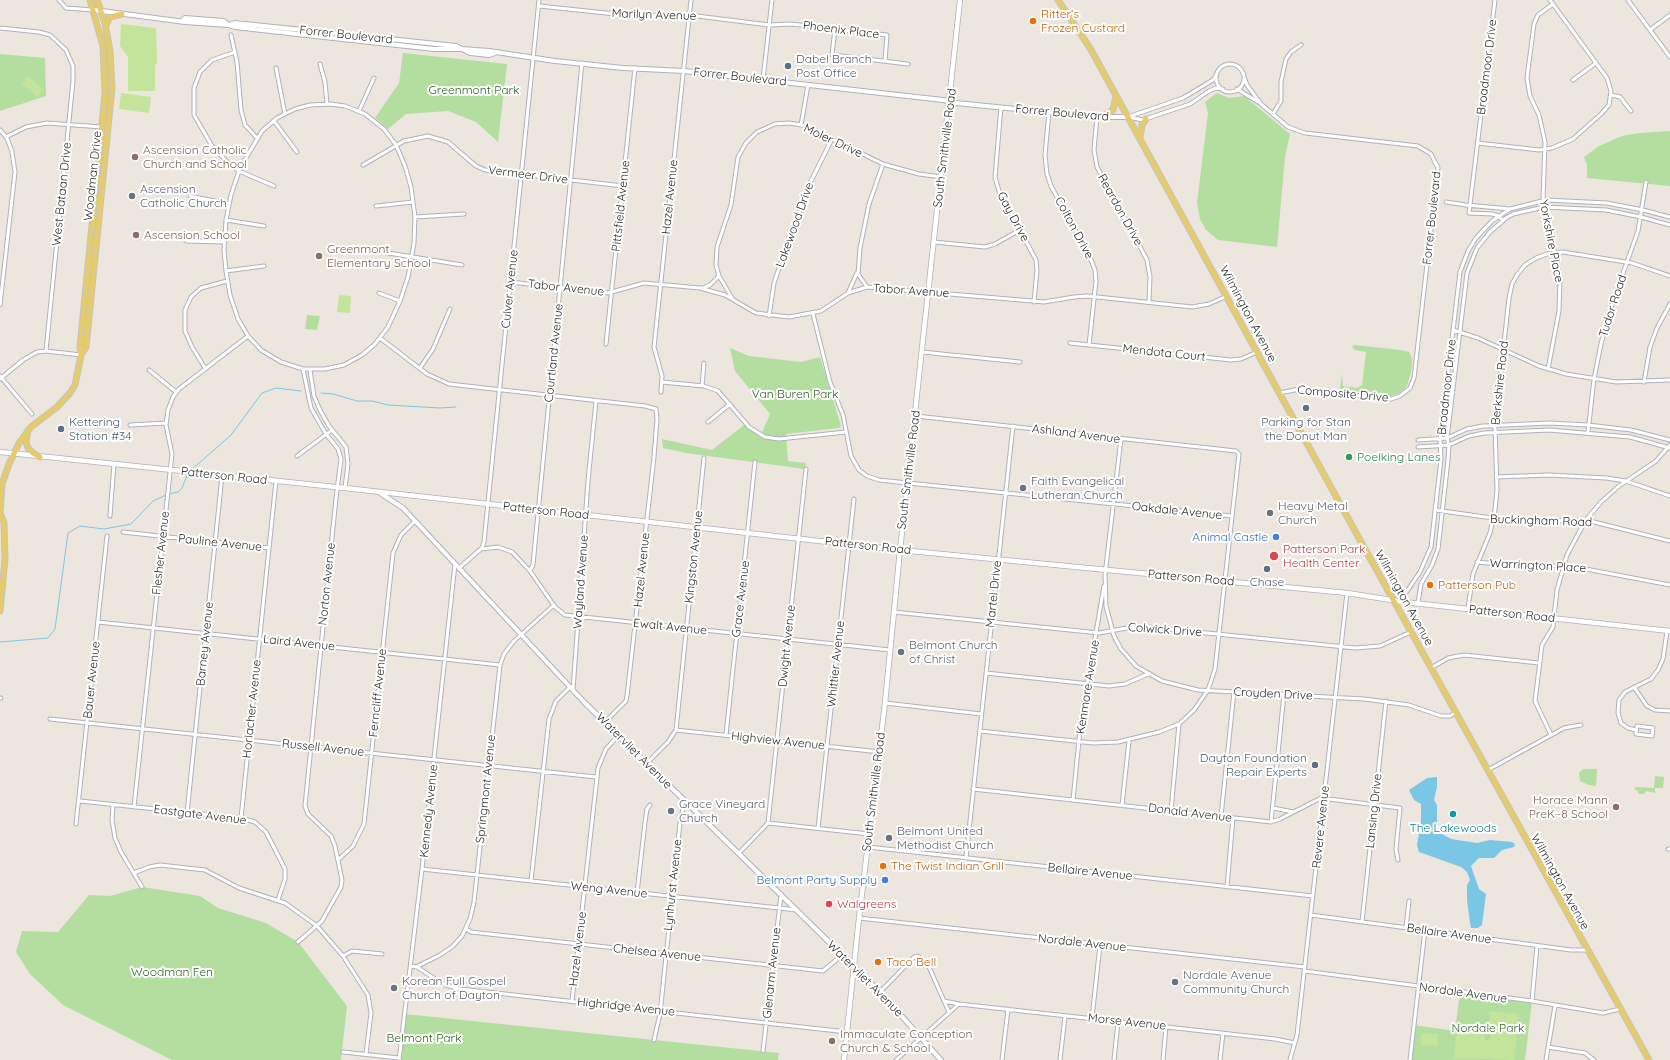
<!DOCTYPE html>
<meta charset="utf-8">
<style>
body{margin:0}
canvas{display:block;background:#ece6df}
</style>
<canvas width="1670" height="1060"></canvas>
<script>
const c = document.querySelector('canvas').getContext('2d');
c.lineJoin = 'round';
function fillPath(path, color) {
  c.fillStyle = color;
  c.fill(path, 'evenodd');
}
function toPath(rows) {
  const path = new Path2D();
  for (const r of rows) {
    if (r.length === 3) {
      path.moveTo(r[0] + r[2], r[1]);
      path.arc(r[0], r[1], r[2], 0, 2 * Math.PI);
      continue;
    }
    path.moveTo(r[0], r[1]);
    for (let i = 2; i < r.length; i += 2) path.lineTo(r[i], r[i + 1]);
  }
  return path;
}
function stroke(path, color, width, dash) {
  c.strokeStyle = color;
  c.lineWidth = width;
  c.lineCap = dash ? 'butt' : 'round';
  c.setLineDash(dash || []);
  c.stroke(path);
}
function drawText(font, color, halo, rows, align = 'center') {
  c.font = font + ' Quicksand,sans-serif';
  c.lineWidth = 4;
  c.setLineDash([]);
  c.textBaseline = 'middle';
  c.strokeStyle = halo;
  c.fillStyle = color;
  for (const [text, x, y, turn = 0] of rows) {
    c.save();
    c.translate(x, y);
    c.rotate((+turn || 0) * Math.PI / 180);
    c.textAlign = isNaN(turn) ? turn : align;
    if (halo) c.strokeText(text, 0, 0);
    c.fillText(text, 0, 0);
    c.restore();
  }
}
fillPath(toPath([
 [403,53,507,64,498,142,476,122,448,111,406,114,388,129,375,118,399,83],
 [0,54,45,58,46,96,0,111],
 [1217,93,1229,98,1244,96,1290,134,1285,157,1277,247,1218,240,1206,230,1200,219,1197,203,1208,113,1205,102],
 [1670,131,1670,186,1587,178,1587,165,1584,157,1599,146,1622,136,1639,133],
 [307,315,320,316,317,330,305,329],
 [1354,345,1401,350,1409,352,1412,358,1412,368,1407,386,1400,393,1391,396,1340,389,1342,374,1343,386,1357,388,1362,385,1366,352,1355,350,1352,347],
 [730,348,749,356,801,362,820,357,841,426,839,428,786,434,788,461,806,463,805,469,686,453,663,448,662,439,712,450,744,425,760,437,770,414,735,371],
 [1583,769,1597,769,1596,786,1589,785,1580,781,1579,773],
 [1655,776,1664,777,1663,788,1655,788,1655,793,1646,791,1644,794,1639,794,1637,790,1635,790,1635,787,1654,788],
 [142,887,200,896,218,908,266,923,298,942,347,1006,341,1060,172,1060,63,1005,30,974,16,952,22,931,58,932,89,895,110,896],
 [1460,992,1532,1001,1525,1060,1410,1060,1414,1025,1455,1031],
 [405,1014,779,1053,778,1060,399,1060]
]), '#b4dea0');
fillPath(toPath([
 [121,24,156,28,157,64,155,65,155,91,128,91,128,57,120,46],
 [28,76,44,90,37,97,22,84],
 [121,93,151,97,149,113,119,109],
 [339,295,351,296,350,313,337,312],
 [1489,1011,1519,1014,1515,1038,1517,1038,1514,1060,1454,1058,1457,1028,1469,1029,1483,1035,1486,1041,1493,1037,1490,1034],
 [1421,1033,1438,1034,1438,1046,1421,1045]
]), '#c4e49c');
fillPath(toPath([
 [1437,777,1437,787,1434,800,1437,805,1437,823,1433,832,1435,834,1442,834,1451,839,1477,843,1490,840,1512,842,1515,844,1514,847,1502,850,1494,858,1479,858,1471,866,1479,889,1486,894,1482,925,1478,928,1471,928,1470,923,1467,900,1467,885,1470,880,1467,872,1461,867,1419,852,1417,845,1421,823,1421,804,1414,800,1409,790,1427,778]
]), '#7ac7e5');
stroke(toPath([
 [321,393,333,394,357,401,372,401,388,405,440,408,456,407],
 [190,471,231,435,262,393,276,388,301,391],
 [169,494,178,492,182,488,188,473],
 [0,642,48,638,55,629,68,533,80,526,104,529,131,524,153,501,166,495]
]), '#7ac7e5', 1);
const minor = toPath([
 [59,0,66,8,93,10],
 [1495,0,1469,213,1492,214,1499,216,1503,221],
 [1628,0,1670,57],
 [539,6,635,16,689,15,769,25,791,24,887,35,885,61],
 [0,28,39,32,50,35,66,50,73,66,73,81,46,351],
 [835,29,832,55,908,64],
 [1650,30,1670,15],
 [231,35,237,62,241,110,245,125,257,138],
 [235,52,212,60,200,72,194,88,194,115,212,146,230,165,239,171,274,186],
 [320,64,325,82,327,104],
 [1230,78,14],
 [276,68,285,114],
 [1244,77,1247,85,1261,104,1288,127,1305,133,1418,146,1431,154,1438,168,1414,378,1410,388,1400,396,1391,399,1300,389,1279,393],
 [763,79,772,0],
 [1573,80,1596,63],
 [1237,89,1258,102],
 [1611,95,1620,97,1631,111],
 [331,104,345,106,365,114,384,129,396,145,405,166,411,187,415,217,414,243,408,277,400,301,388,327,375,344,362,355,344,365,325,369,303,369,281,362,261,350,248,336,238,319,230,295,226,271,224,250,226,220,231,195,240,168,262,131,277,118,295,109,310,105,331,104],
 [1001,107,995,177,999,191,1036,260,1037,270,1034,302],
 [359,111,374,78],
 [1049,112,1045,155,1047,174,1051,186,1089,255,1095,270,1096,281,1089,345],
 [1273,114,1281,101,1281,82,1286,59,1291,52,1301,45],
 [1097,117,1094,150,1097,167,1147,260,1150,277,1149,302],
 [1128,117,1143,120,1157,115,1190,104,1209,91,1216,88,1223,89],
 [1128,117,1183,98,1213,80,1217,74],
 [274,121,297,152],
 [801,125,808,85],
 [0,130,7,138,12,152,15,172,0,305],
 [6,137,26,127,47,123,102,127],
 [1478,143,1539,150,1552,148,1573,139,1601,114,1609,105,1611,91,1607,78,1550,0],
 [363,165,404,141,428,136,448,142,476,166,485,170,623,186],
 [190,196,229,204],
 [1446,202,1466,205,1510,209],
 [376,206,413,202],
 [415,217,464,214],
 [226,220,264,226],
 [186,241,224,242],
 [934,242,985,247,995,244,1020,230],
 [376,251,462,265],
 [226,271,264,266],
 [510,282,608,293,644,283,700,288,725,295,756,313,789,317,821,311,848,293,867,287,1044,302,1074,297,1088,296,1192,307,1209,304,1227,296],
 [867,287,858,274,860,248,869,204,883,164],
 [703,288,710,285,719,276],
 [379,293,400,301],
 [848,293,857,273],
 [732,298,719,276,716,265,717,247,731,205,738,157,746,143,757,132,775,124,789,123,801,125,816,131,883,164,919,174,942,177],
 [813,314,830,382,843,415,851,456,859,470,867,476,879,480,908,483,1232,516],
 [769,316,774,283,790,235,810,183,832,139],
 [1453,330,1478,338,1539,366,1566,374,1616,382,1670,380],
 [380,338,427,374,449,384,645,406,656,409,657,419,654,457,627,696,626,701,605,722],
 [1070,343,1231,360,1241,359,1257,352],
 [606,344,635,68],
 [922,352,1020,362],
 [205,368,192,347,185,331,185,310,191,297,201,288,227,281],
 [420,368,433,349,450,309],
 [1548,369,1559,311,1560,280,1557,261,1547,224,1543,200,1545,142,1539,115,1530,96,1527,78,1534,24,1538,15,1553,4],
 [149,370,176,392],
 [310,370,314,396,320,410,329,426,346,447,348,464,345,488],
 [0,376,32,414],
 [0,379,23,360,37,352,46,351,81,355],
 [662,382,704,386,718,391,749,427,765,437,779,439,846,432],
 [1644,382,1650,347,1657,328,1670,304],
 [702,386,704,363],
 [661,392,662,376,654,347,691,0],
 [916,416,1236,451,1239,454,1215,669,1208,690,1194,710,1179,724,1159,732,1118,742,1093,743,980,731],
 [708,422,730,404],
 [130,425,166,423],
 [1588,432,1594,379,1601,344,1610,310,1638,231,1646,182],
 [1121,439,1105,575,1106,606,1114,636,1121,649,1136,666,1162,681,1198,690,1364,699,1409,705,1441,716,1450,716,1455,713],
 [1418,440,1447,438,1467,429,1483,426,1550,423,1588,425,1631,430,1670,440],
 [1418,447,1449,445,1469,436,1484,433,1549,430,1630,437,1670,448],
 [297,456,332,430],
 [1496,477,1549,475,1606,478,1626,481,1670,496],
 [1435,510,1507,520,1590,521,1670,541],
 [110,516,114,464],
 [123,532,269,548],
 [481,549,498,547,512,552,530,571,555,607,565,615,890,650],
 [1477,562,1510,565,1570,566,1670,585],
 [459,568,482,548,484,542,539,0],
 [530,571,533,565,535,544,582,63],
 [1404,602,1405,594,1420,572,1431,547,1441,459,1440,439,1460,272,1468,251,1476,238,1492,221,1510,209,1546,200,1607,203,1643,210,1670,217],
 [1418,603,1421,584,1432,565,1438,549,1448,460,1449,445,1447,438,1467,273,1477,248,1490,232,1506,218,1513,214,1544,207,1606,210,1641,217,1670,225],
 [1468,608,1473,574,1490,533,1495,510,1497,490,1495,425,1509,298,1512,284,1517,275,1525,265,1536,258,1547,254,1563,252,1632,263,1670,276],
 [894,612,1099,633,1138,626,1355,648,1380,646,1411,632],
 [98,622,500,665],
 [1431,668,1448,658,1464,655,1539,663],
 [986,673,1109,686,1125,684,1148,674],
 [1634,687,1647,706,1655,710,1670,711],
 [573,690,588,481,596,401],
 [0,698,1,698],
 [885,703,981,714],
 [50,719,596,777],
 [1637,726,1653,728,1652,736,1636,734,1637,726],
 [676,730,880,752],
 [1636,730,1628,728,1621,723,1618,713,1619,700,1625,692,1651,679,1658,670,1663,659,1667,631],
 [726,735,755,462],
 [1551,735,1535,701,1542,645,1553,627,1557,590,1567,555,1585,521,1601,502,1619,486,1656,461,1670,445],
 [647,763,668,742,676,730,704,458],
 [1488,770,1564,728,1581,725],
 [973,789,1271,822,1280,819,1321,798,1400,808,1396,849,1398,860],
 [1073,800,1081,720,1104,586],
 [80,801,241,818,255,822,266,832,285,869,285,879,278,900],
 [113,805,112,820,115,838,121,852,142,887],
 [1122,805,1129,741],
 [134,807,172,454,166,425,168,410,173,397,179,389,248,336],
 [1273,808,1293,812],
 [1171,811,1179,724],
 [187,813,222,476],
 [1221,816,1234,692],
 [241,818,276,481],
 [1271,822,1284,694],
 [768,823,806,469],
 [76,824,107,536],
 [818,828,854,499],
 [868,847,1313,896],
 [1668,849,1670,849],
 [739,853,768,823,869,834],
 [966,858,1013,426],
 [338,860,353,846,364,824,393,553,401,535,415,521],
 [422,869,797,910],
 [134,873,149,867,160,865,205,870,239,888,285,903,317,926,343,956,368,995,371,1013,366,1054],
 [531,881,549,719,556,701,570,687],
 [1227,887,1233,818],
 [637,893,645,822,647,809,650,805],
 [1311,915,1571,950,1587,950],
 [859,918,1305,967],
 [1362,922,1386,701],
 [1406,928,1409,901],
 [466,929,471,932,823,971,842,955],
 [298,942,322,921,341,887,342,880,335,846,331,836,308,814,305,806,336,498,341,459,338,449,326,434,311,408,303,369],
 [343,956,352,951,382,954],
 [411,966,417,967,443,984,460,989,847,1032],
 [416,967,440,955,452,947,462,936,470,919,474,902,500,665,504,654,514,641,554,605],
 [1305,971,1532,1001,1603,1013,1620,1009],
 [880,992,914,957,918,956,929,967,944,1001,959,1004,1275,1039,1295,1043],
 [572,1001,598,768,606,749,618,736],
 [944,1001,949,1012],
 [1532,1001,1537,946],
 [1092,1018,1100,945],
 [654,1040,660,1014,680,823,683,809,686,802],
 [1548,1047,1585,1053,1594,1060],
 [763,1051,781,895],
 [343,1052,399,1058],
 [399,1060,422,869,455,564],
 [896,1060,959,1004],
 [1002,1060,1008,1009],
 [1060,1060,1065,1016],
 [1114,1060,1118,1022],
 [1163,1060,1166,1027],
 [1220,1060,1223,1033],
 [1290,1060,1297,1035,1347,593],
 [1410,1060,1425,930],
 [1546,1060,1555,1006]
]);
const tertiary = toPath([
 [94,10,185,22,229,25,235,27,315,36,434,49,462,49,470,53,489,55,495,53],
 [183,20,185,18,223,21,229,25,235,23,456,46,462,49,489,51,555,61,623,68,684,71,943,100,956,103,1097,117,1128,117],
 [380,493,403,508,584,702,880,992,941,1060]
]);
const secondary = toPath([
 [0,452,345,488,900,550,1347,593,1404,602,1670,631],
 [844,1060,859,918,885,703,900,550,960,0]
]);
const primary = toPath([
 [1058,0,1090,48,1355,531,1649,1060],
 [106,25,110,17,122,14],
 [1102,117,1113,110,1116,96],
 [1140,138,1142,125,1146,119],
 [81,355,80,347,105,93,103,46,90,0],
 [28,430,26,442,28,448,33,453,40,457],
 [0,513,2,484,9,464,19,443,31,427,57,407,70,393,75,385,81,355,86,347,112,88,110,51,105,23,97,0],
 [0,611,5,559,4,523,0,513]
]);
stroke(minor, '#afb1bb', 5);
stroke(tertiary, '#afb1bb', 6);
stroke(secondary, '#afb1bb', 6);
stroke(primary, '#c4c4c4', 7);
stroke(minor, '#fff', 3);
stroke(tertiary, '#fff', 4);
stroke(secondary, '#fff', 4.5);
stroke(primary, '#e6cb6a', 5);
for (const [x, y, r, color] of [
 [1033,21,4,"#e8710a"],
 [788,66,4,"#5c6f8a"],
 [135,157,4,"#8d6e63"],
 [132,196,4,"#6b7280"],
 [136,235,4,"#8d6e63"],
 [319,256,4,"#8d6e63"],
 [1306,408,4,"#5c6f8a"],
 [61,429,4,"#5c6f8a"],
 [1349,457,4,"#2e9e5b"],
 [1023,488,4,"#6b7280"],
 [1270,513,4,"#6b7280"],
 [1276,537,4,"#3f7fe0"],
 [1274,556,5,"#e0444e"],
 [1267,569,4,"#5c6f8a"],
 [1430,585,4,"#e8710a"],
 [901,652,4,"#6b7280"],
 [1315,765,4,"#5c6f8a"],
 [1616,807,4,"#8d6e63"],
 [671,811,4,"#6b7280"],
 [1453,814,4,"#0f9aa8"],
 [889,838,4,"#6b7280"],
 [883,866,4,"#e8710a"],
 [885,880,4,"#3f7fe0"],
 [829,904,4,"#e0444e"],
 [878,962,4,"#e8710a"],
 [1175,982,4,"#6b7280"],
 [394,988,4,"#6b7280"],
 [832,1041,4,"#8d6e63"]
]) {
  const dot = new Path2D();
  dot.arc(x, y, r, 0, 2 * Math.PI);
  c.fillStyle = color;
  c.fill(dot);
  stroke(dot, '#fff', 1.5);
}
drawText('12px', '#c56008', '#fff', [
 ["Ritter’s",1041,14],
 ["Frozen Custard",1041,28],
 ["Patterson Pub",1438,585],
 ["The Twist Indian Grill",891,866],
 ["Taco Bell",886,962]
], 'left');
drawText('12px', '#2b2b2b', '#fff', [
 ["Marilyn Avenue",654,15,2],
 ["Phoenix Place",841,30,7],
 ["Forrer Boulevard",346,35,6],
 ["Broadmoor Drive",1487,67,-83],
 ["Forrer Boulevard",740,77,6],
 ["Forrer Boulevard",1062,113,5],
 ["Moler Drive",833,141,25],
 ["South Smithville Road",945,148,-83],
 ["Vermeer Drive",528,175,7],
 ["Woodman Drive",93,176,-84],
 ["West Bataan Drive",62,194,-84],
 ["Hazel Avenue",670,197,-84],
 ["Pittsfield Avenue",621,206,-84],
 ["Reardon Drive",1120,210,61],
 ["Gay Drive",1013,217,62],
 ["Forrer Boulevard",1432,218,-84],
 ["Lakewood Drive",795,225,-70],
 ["Colton Drive",1074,228,62],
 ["Yorkshire Place",1551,241,79],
 ["Tabor Avenue",566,288,6],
 ["Culver Avenue",510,289,-84],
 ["Tabor Avenue",911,291,4],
 ["Tudor Road",1613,306,-72],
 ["Wilmington Avenue",1248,314,62],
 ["Courtland Avenue",554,353,-84],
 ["Mendota Court",1164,353,6],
 ["Berkshire Road",1500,383,-84],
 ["Broadmoor Drive",1447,387,-84],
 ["Composite Drive",1343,394,5],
 ["Ashland Avenue",1076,434,7],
 ["South Smithville Road",909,470,-83],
 ["Patterson Road",224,476,6],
 ["Patterson Road",546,511,6],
 ["Oakdale Avenue",1177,511,6],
 ["Buckingham Road",1541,521,2],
 ["Pauline Avenue",220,543,6],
 ["Patterson Road",868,546,6],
 ["Flesher Avenue",161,553,-84],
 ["Kingston Avenue",694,557,-84],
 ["Warrington Place",1538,566,3],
 ["Hazel Avenue",642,570,-84],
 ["Patterson Road",1191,578,5],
 ["Wayland Avenue",581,582,-86],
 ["Norton Avenue",327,584,-84],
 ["Martel Drive",994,594,-84],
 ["Wilmington Avenue",1404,598,61],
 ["Grace Avenue",741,599,-83],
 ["Patterson Road",1512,614,6],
 ["Ewalt Avenue",670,627,6],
 ["Colwick Drive",1165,630,4],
 ["Laird Avenue",299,643,6],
 ["Barney Avenue",205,644,-84],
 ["Dwight Avenue",787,646,-84],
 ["Whittier Avenue",836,664,-84],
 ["Bauer Avenue",92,680,-84],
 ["Kenmore Avenue",1088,687,-81],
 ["Ferncliff Avenue",378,693,-84],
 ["Croyden Drive",1273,694,3],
 ["Horlacher Avenue",252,709,-84],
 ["Highview Avenue",778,741,6],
 ["Russell Avenue",323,748,6],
 ["Watervliet Avenue",634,751,45],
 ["Springmont Avenue",486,789,-84],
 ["South Smithville Road",874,792,-83],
 ["Kennedy Avenue",429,811,-84],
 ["Lansing Drive",1374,811,-84],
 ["Donald Avenue",1190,813,7],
 ["Eastgate Avenue",200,815,7],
 ["Revere Avenue",1321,827,-84],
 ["Bellaire Avenue",1090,872,6],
 ["Wilmington Avenue",1560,882,61],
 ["Lynhurst Avenue",673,885,-84],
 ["Weng Avenue",609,890,6],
 ["Bellaire Avenue",1449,934,8],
 ["Nordale Avenue",1082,943,6],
 ["Hazel Avenue",578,949,-83],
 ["Chelsea Avenue",657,953,6],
 ["Glenarm Avenue",772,973,-84],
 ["Watervliet Avenue",865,979,45],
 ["Nordale Avenue",1463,993,8],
 ["Highridge Avenue",626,1007,6],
 ["Morse Avenue",1127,1022,6]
]);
drawText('12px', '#4e5e75', '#fff', [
 ["Dabel Branch",796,59],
 ["Post Office",796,73],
 ["Kettering",69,422],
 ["Station #34",69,436],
 ["Parking for Stan",1306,422,"center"],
 ["the Donut Man",1306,436,"center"],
 ["Chase",1267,582,"center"],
 ["Dayton Foundation",1307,758,"right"],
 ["Repair Experts",1307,772,"right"]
], 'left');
drawText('12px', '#2d6320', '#fff', [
 ["Greenmont Park",474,90],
 ["Van Buren Park",795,394],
 ["Woodman Fen",172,972],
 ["Nordale Park",1488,1028],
 ["Belmont Park",424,1038]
]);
drawText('12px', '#785e54', '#fff', [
 ["Ascension Catholic",143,150],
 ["Church and School",143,164],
 ["Ascension School",144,235],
 ["Greenmont",327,249],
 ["Elementary School",327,263],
 ["Horace Mann",1608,800,"right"],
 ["PreK–8 School",1608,814,"right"],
 ["Immaculate Conception",840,1034],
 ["Church & School",840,1048]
], 'left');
drawText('12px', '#5b616d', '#fff', [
 ["Ascension",140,189],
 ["Catholic Church",140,203],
 ["Faith Evangelical",1031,481],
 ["Lutheran Church",1031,495],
 ["Heavy Metal",1278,506],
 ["Church",1278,520],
 ["Belmont Church",909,645],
 ["of Christ",909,659],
 ["Grace Vineyard",679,804],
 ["Church",679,818],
 ["Belmont United",897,831],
 ["Methodist Church",897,845],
 ["Nordale Avenue",1183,975],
 ["Community Church",1183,989],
 ["Korean Full Gospel",402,981],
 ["Church of Dayton",402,995]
], 'left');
drawText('12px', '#27864d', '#fff', [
 ["Poelking Lanes",1357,457]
], 'left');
drawText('12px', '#366cbe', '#fff', [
 ["Animal Castle",1268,537],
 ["Belmont Party Supply",877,880]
], 'right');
drawText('12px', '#be3a42', '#fff', [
 ["Patterson Park",1283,549],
 ["Health Center",1283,563],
 ["Walgreens",837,904]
], 'left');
drawText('12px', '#0d838f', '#fff', [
 ["The Lakewoods",1453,828]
]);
</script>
